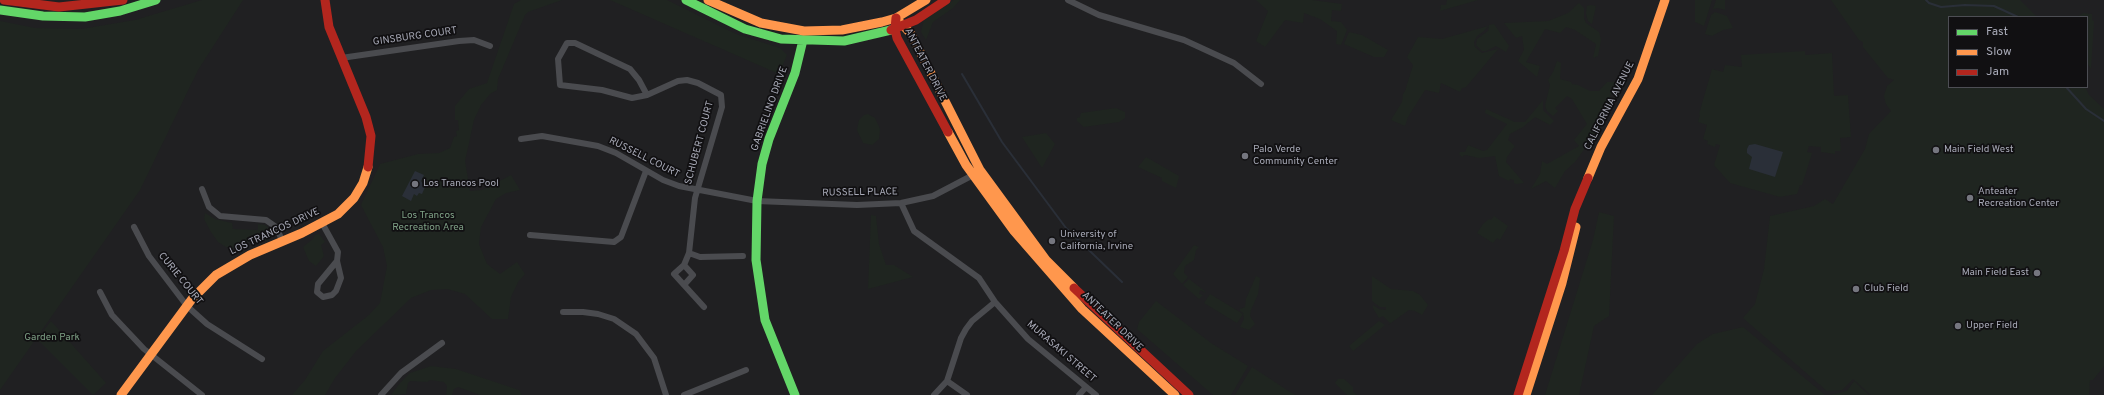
<!DOCTYPE html>
<style>
body{margin:0}
#map{position:relative;width:2104px;height:395px;overflow:hidden;background:#161616;font-family:Overpass,sans-serif}
canvas{display:block}
.legend{position:absolute;left:1948px;top:16px;width:140px;height:72px;box-sizing:border-box;background:#111012;border:1px solid #4d4e54;margin:0;padding:5px 7px;list-style:none;font-size:12px;color:#a8aab7}
.legend li{display:flex;align-items:center;gap:8px;height:20px}
.legend b{width:20px;border:1px solid #4d4e54}
</style>
<div id="map">
<canvas width="2104" height="395"></canvas>
<ul class="legend">
<li><b style="height:5px;background:#63d668"></b>Fast</li>
<li><b style="height:5px;background:#ff974d"></b>Slow</li>
<li><b style="height:5px;background:#b3261e"></b>Jam</li>
</ul>
</div>
<script>
const c = document.querySelector('canvas').getContext('2d');
c.lineJoin = 'round';
function fillPath(path, color) {
  c.fillStyle = color;
  c.fill(path, 'evenodd');
}
function toPath(rows) {
  const path = new Path2D();
  for (const r of rows) {
    path.moveTo(r[0], r[1]);
    for (let i = 2; i < r.length; i += 2) path.lineTo(r[i], r[i + 1]);
  }
  return path;
}
function stroke(path, color, width, dash) {
  c.strokeStyle = color;
  c.lineWidth = width;
  c.lineCap = dash ? 'butt' : 'round';
  c.setLineDash(dash || []);
  c.stroke(path);
}
function drawText(font, color, halo, rows, align = 'center') {
  c.font = font + ' Overpass,sans-serif';
  c.lineWidth = 3.5;
  c.setLineDash([]);
  c.textBaseline = 'middle';
  c.strokeStyle = halo;
  c.fillStyle = color;
  for (const [text, x, y, turn = 0] of rows) {
    c.save();
    c.translate(x, y);
    c.rotate((+turn || 0) * Math.PI / 180);
    c.textAlign = isNaN(turn) ? turn : align;
    if (halo) c.strokeText(text, 0, 0);
    c.fillText(text, 0, 0);
    c.restore();
  }
}
fillPath(toPath([
 [0,0,2104,0,2104,395,0,395],
 [1949,17,2087,17,2087,87,1949,87]
]), '#202022');
fillPath(toPath([
 [202,0,243,0,198,70,140,190,0,390,0,21,35,28,81,29,135,20],
 [521,0,562,0,528,12,525,15,498,79,497,90,490,94,481,105,474,120,465,161,470,191,482,190,511,175,520,190,506,193,496,199,481,227,479,244,487,264,500,274,517,262,525,274,518,282,511,297,508,319,492,319,465,294,447,289,431,290,411,298,356,351,335,378,325,395,292,395,305,380,323,351,369,315,380,303,387,266,383,247,361,205,380,164,418,154,439,153,450,148,454,137,457,136,456,131,459,130,458,120,455,120,455,106,469,89,487,83,514,4],
 [610,0,667,0,736,34,780,48,787,55,779,74],
 [954,0,960,0,953,8,933,22,926,40,921,32,924,20],
 [1256,0,1312,0,1342,4,1341,11,1332,10,1331,21,1341,22,1347,30,1341,45,1336,44,1337,31,1320,19,1304,13,1303,23,1285,20,1265,47,1256,41,1268,11],
 [1447,0,1478,0,1440,11,1441,5,1446,5],
 [1695,0,1712,0,1704,26,1695,22],
 [1716,0,1725,0,1725,10,1718,8,1713,9],
 [1831,0,2020,0,2037,17,1949,17,1949,87,2085,87,2089,95,2104,109,2104,366,2093,380,2090,380,2089,395,1871,395,1853,379,1842,390,1827,391,1743,318,1755,304,1764,269,1770,216,1814,206,1825,199,1833,204,1865,149,1869,134,1891,111,1886,104,1884,96,1887,86,1894,80,1888,78,1863,47,1863,42,1859,40],
 [1579,3,1584,8,1584,18,1586,23,1599,32,1601,40,1598,56,1593,58,1596,44,1575,30,1566,27,1560,33,1545,29,1526,62,1540,66,1537,77,1518,61,1524,50,1522,36,1516,38,1504,23,1548,21,1568,13],
 [1591,5,1596,6,1592,24,1588,21,1586,14,1587,6],
 [1715,12,1727,16,1733,28,1723,30,1712,36,1705,34,1711,15],
 [2083,13,2092,14,2092,20,2094,21,2091,69,2087,63,2087,17,2077,17],
 [1494,24,1509,46,1506,52,1496,46,1486,51,1482,51,1476,45,1477,39,1488,31,1489,25],
 [1488,26,1484,31,1477,36,1474,42,1475,47,1482,53,1498,49,1466,87,1462,88,1460,92,1441,83,1439,93,1425,90,1408,117,1405,126,1391,120,1402,102,1403,94,1405,91,1413,65,1407,57,1418,37,1442,39],
 [1349,32,1362,35,1388,50,1384,57,1374,57,1344,44],
 [1805,51,1805,55,1832,53,1834,96,1848,95,1851,137,1840,138,1841,151,1835,151,1835,154,1821,152,1821,147,1809,146,1807,152,1812,153,1802,185,1800,185,1797,194,1780,197,1730,183,1714,165,1720,145,1716,144,1715,147,1707,144,1708,141,1703,139,1707,125,1698,122,1700,115,1699,114,1712,69,1723,72,1725,65,1742,67,1741,55],
 [1557,61,1561,63,1560,79,1571,82,1572,84,1578,85,1590,91,1599,91,1607,82,1617,82,1610,96,1608,110,1593,137,1575,162,1565,171,1555,188,1546,181,1531,189,1540,174,1542,161,1547,164,1579,146,1574,140,1587,124,1572,99,1567,96,1555,108,1558,111,1553,116,1547,111,1545,106,1550,85,1548,80,1553,72],
 [1543,100,1543,110,1554,121,1550,125,1535,117,1523,127,1510,134,1508,140,1515,146,1507,157,1506,162,1524,183,1516,184,1514,183,1514,180,1510,179,1509,181,1499,176,1495,156,1479,158,1465,155,1462,157,1459,154,1460,152,1465,152,1468,145,1483,151,1487,150,1507,124,1485,113,1486,109,1515,122,1525,122],
 [1116,108,1125,112,1125,118,1119,122,1084,127,1077,121,1077,118,1080,117,1081,113],
 [868,114,875,118,880,129,879,139,872,145,863,143,857,130,859,120,864,115],
 [1046,133,1055,144,1042,168,1022,137],
 [1146,157,1179,176,1176,188,1162,181,1162,178,1138,167],
 [1599,212,1614,216,1609,316,1594,326,1579,395,1545,395,1593,240],
 [205,213,215,219,232,223,233,229,258,230,258,224,265,225,271,230,272,237,267,241,255,239,233,248,226,247,218,242,211,232,204,219],
 [871,215,876,216,879,244,886,265,894,265,913,277,868,289],
 [1494,216,1508,226,1500,240,1497,238,1493,243,1477,233,1483,224,1489,219,1491,220],
 [319,234,325,242,321,245,324,256,316,266,309,261,303,247,313,239,315,235],
 [1194,245,1199,247,1196,250,1194,260,1185,266,1184,273,1188,277,1182,284,1173,274],
 [1256,276,1260,278,1258,294,1251,310,1250,316,1255,324,1249,330,1240,327,1244,319,1243,313,1240,311,1240,309,1245,307,1246,299],
 [1372,276,1391,289,1413,291,1420,295,1428,305,1422,315,1415,311,1409,310,1388,325,1390,323,1383,316,1379,318,1373,308,1373,305,1379,309,1386,310,1386,307,1380,307,1372,301],
 [1189,279,1206,292,1203,293,1205,292,1200,290,1199,294,1203,295,1199,299,1183,285],
 [1210,294,1243,314,1237,323,1204,303],
 [1156,301,1211,343,1248,366,1231,395,1213,395,1137,329,1139,322],
 [51,321,106,383,93,395,37,339],
 [1379,321,1385,325,1353,351,1349,346],
 [1743,327,1825,395,1652,395,1697,344,1713,334],
 [431,366,456,369,519,390,522,395,480,395,458,387,454,389,452,395,446,395,447,386,444,382,430,380,427,382,410,381,408,383,406,394,391,395,400,383,410,373],
 [1252,367,1290,392,1296,395,1235,395],
 [1338,379,1344,379,1353,387,1353,392,1357,395,1347,395,1335,383],
 [1854,381,1869,395,1831,395,1847,391]
]), '#1f2520');
fillPath(toPath([
 [1755,144,1783,152,1775,177,1749,169,1752,157,1747,153,1747,149,1749,145],
 [415,171,424,175,421,181,425,187,422,194,419,193,417,196,414,194,411,201,402,196]
]), '#2a2f38');
stroke(toPath([
 [1926,0,1929,3,1941,7,1965,5,1994,6,2018,17],
 [962,74,1002,142,1066,228,1122,282],
 [2066,87,2086,109,2104,121]
]), '#2a2f38', 2);
stroke(toPath([
 [1068,0,1099,15,1184,40,1234,63,1261,84],
 [341,58,459,41,474,40,490,46],
 [647,95,639,80,630,69,575,43,567,43,558,59,560,85,602,90,632,98,647,95,678,81,687,80,698,83,721,95,722,107,695,198,689,253,684,265,674,274,704,307],
 [521,139,542,136,598,146,616,153,663,180,679,186,757,201,857,205,901,203,933,196,975,174],
 [202,189,209,207,220,216,266,220,276,227,282,240],
 [901,203,914,231,979,278,995,302,1028,339,1096,395],
 [322,223,338,252,337,261,341,278,336,291,332,295,323,297,317,292,318,284,337,261],
 [134,227,149,256,187,306,207,324,262,359],
 [530,235,614,242,621,237,646,171],
 [689,253,700,257,743,256],
 [684,265,693,275,684,285],
 [100,292,112,315,144,349,202,395],
 [563,312,583,312,598,314,614,319,636,334,654,358,666,395],
 [947,381,967,395],
 [381,395,401,373,442,343],
 [684,395,746,370],
 [934,395,947,381,961,338,966,329,972,321,995,302],
 [1079,395,1086,387]
]), '#4a4b4f', 6);
stroke(toPath([
 [686,0,745,29,781,39,844,41,891,30],
 [0,10,43,16,85,17,120,11,156,0],
 [795,395,765,320,756,260,757,201,762,164,769,139,795,73,803,40]
]), '#63d668', 9);
stroke(toPath([
 [708,0,761,23,804,31,842,30,882,22,896,18,926,0],
 [896,18,911,34,980,170,1046,260,1074,288],
 [948,132,966,165,1014,231,1082,309,1175,395],
 [1588,178,1601,147,1638,79,1665,0],
 [121,395,192,299,216,275,250,255,302,233,338,214,354,198,363,183,368,167],
 [1526,395,1562,283,1576,227]
]), '#ff974d', 9);
stroke(toPath([
 [4,0,59,7,123,0],
 [325,0,329,27,366,117,371,136,368,167],
 [896,18,895,29,897,38,948,132],
 [891,30,916,20,946,0],
 [1074,288,1189,395],
 [1518,395,1564,251,1575,209,1588,178]
]), '#b3261e', 9);
for (const [x, y, r, color] of [
 [1936,150,4,"#75767f"],
 [1245,156,4,"#75767f"],
 [415,184,4,"#75767f"],
 [1970,198,4,"#75767f"],
 [1052,241,4,"#75767f"],
 [2037,273,4,"#75767f"],
 [1856,289,4,"#75767f"],
 [1958,326,4,"#75767f"]
]) {
  const dot = new Path2D();
  dot.arc(x, y, r, 0, 2 * Math.PI);
  c.fillStyle = color;
  c.fill(dot);
  stroke(dot, '#111012', 1.5);
}
drawText('10px', '#a8aab7', '#111012', [
 ["GINSBURG COURT",415,37,-8],
 ["ANTEATER DRIVE",925,65,63],
 ["CALIFORNIA AVENUE",1610,106,-63],
 ["GABRIELINO DRIVE",770,109,-70],
 ["SCHUBERT COURT",700,143,-75],
 ["RUSSELL COURT",644,158,27],
 ["RUSSELL PLACE",860,193,-1],
 ["LOS TRANCOS DRIVE",275,232,-25],
 ["CURIE COURT",180,279,51],
 ["ANTEATER DRIVE",1112,322,44],
 ["MURASAKI STREET",1061,352,41]
]);
drawText('10px', '#a8aab7', '#111012', [
 ["Palo Verde",1253,150],
 ["Community Center",1253,162],
 ["Main Field West",1944,150],
 ["Los Trancos Pool",423,184],
 ["Anteater",1978,192],
 ["Recreation Center",1978,204],
 ["University of",1060,235],
 ["California, Irvine",1060,247],
 ["Main Field East",2029,273,"right"],
 ["Club Field",1864,289],
 ["Upper Field",1966,326]
], 'left');
drawText('10px', '#7fa186', '#111012', [
 ["Los Trancos",428,216],
 ["Recreation Area",428,228],
 ["Garden Park",52,338]
]);
</script>
